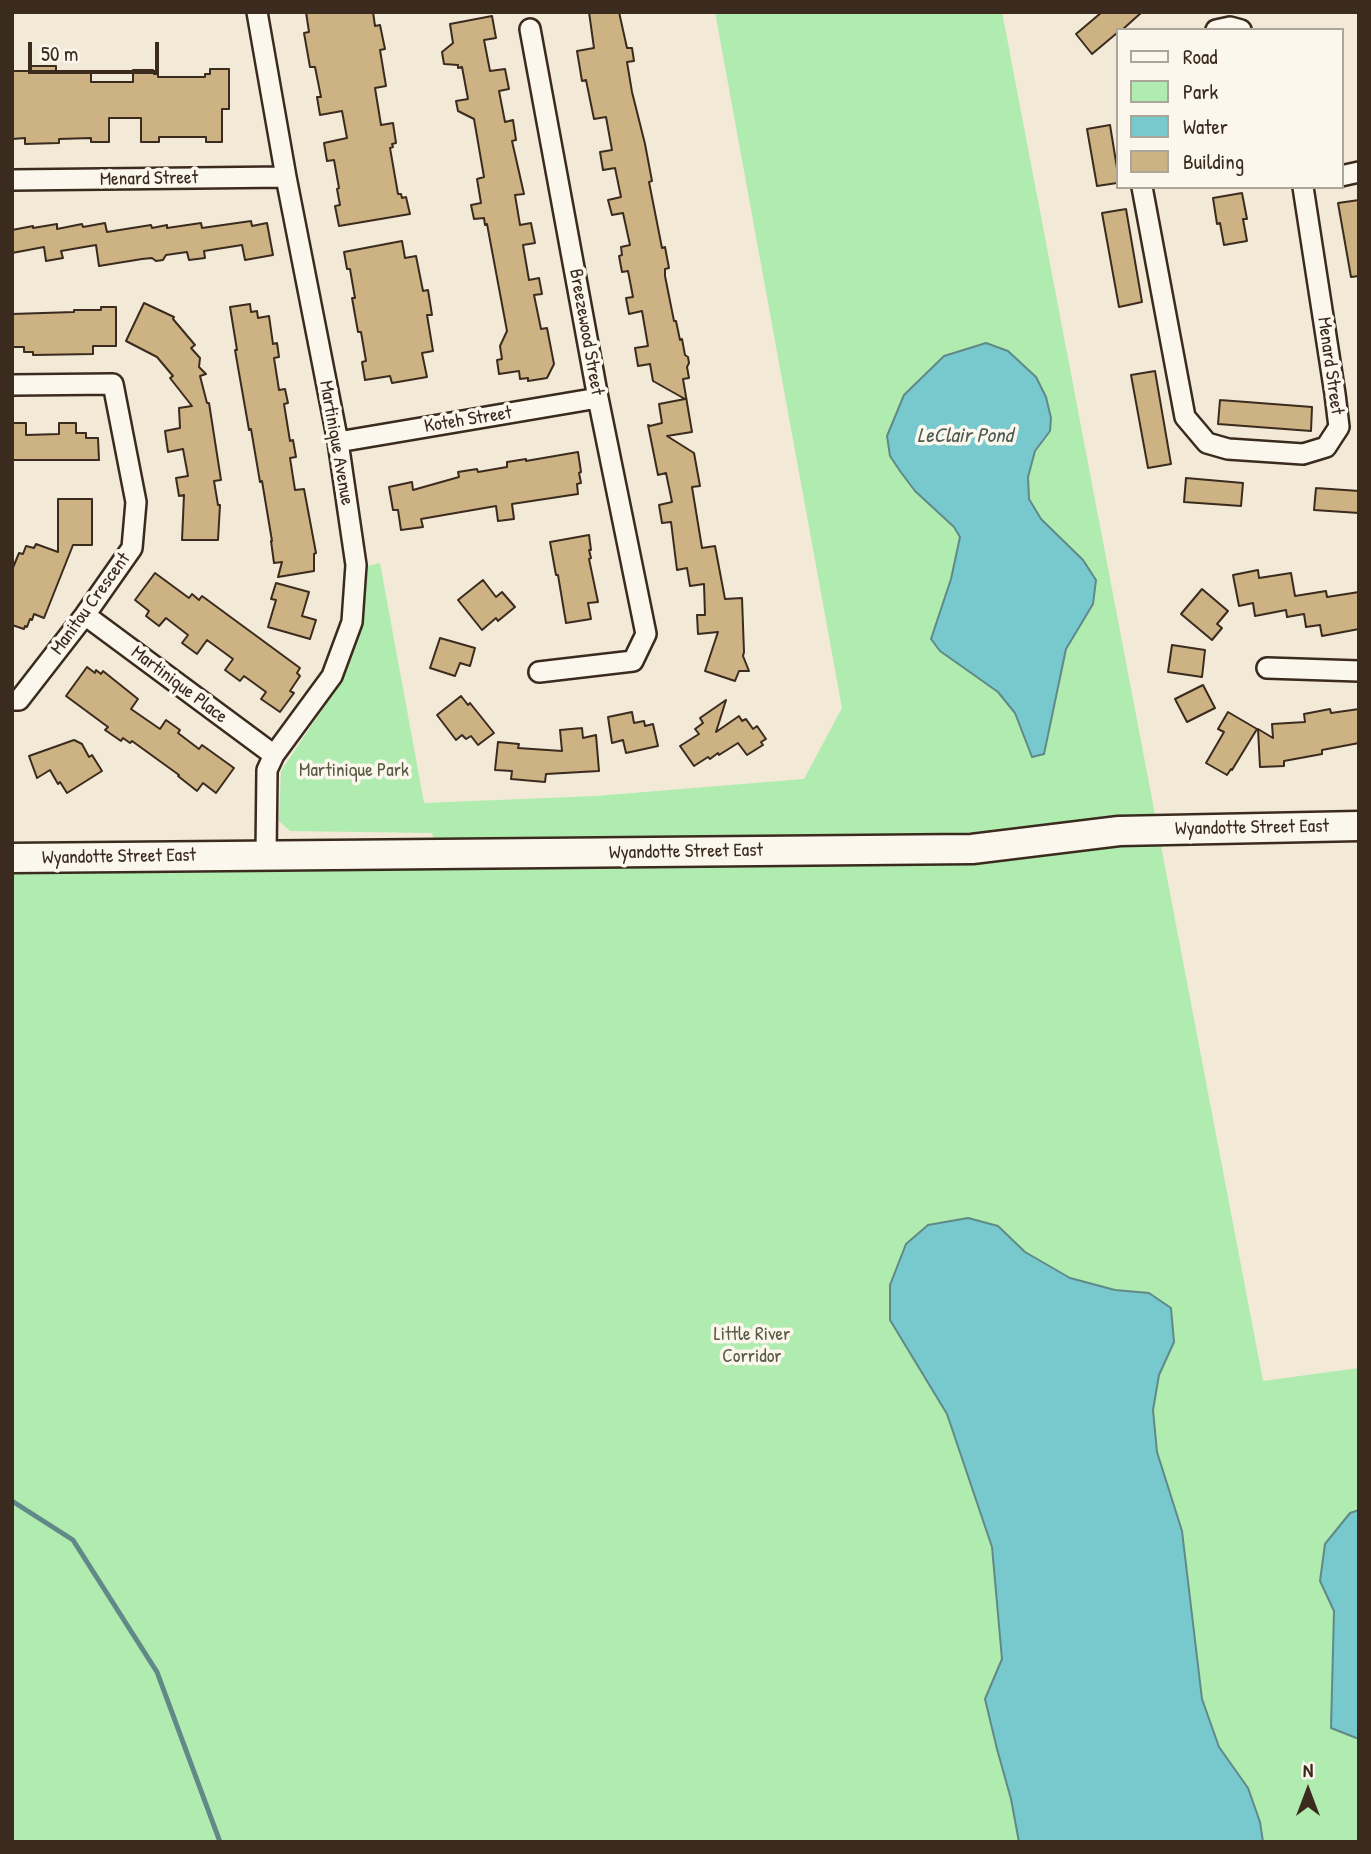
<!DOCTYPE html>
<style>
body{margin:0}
#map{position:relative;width:1371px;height:1854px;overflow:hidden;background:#f2e9d7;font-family:"Patrick Hand",sans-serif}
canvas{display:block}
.frame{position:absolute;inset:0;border:14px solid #3b2a1e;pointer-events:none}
.legend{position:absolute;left:1116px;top:28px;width:228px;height:161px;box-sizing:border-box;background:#fbf7ec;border:2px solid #aea59a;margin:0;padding:9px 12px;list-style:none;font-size:21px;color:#3b2a1e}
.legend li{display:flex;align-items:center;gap:14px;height:35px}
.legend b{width:35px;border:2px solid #aea59a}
.north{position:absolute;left:1273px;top:1756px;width:70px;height:70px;-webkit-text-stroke:5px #fbf7ec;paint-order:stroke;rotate:0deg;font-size:19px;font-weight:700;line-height:28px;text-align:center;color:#3b2a1e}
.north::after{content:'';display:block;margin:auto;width:24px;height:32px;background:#3b2a1e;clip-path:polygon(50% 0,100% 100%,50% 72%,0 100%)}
.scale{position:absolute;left:28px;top:42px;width:131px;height:32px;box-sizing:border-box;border:4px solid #3b2a1e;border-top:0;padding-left:9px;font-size:21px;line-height:24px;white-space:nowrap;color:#3b2a1e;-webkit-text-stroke:5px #fbf7ec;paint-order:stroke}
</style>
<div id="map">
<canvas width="1371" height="1854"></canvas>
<div class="frame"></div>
<ul class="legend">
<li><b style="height:9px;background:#fbf7ec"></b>Road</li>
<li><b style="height:19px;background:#b0ebb0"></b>Park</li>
<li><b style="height:19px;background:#78c9ce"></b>Water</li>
<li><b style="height:19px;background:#cdb283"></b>Building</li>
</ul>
<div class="north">N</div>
<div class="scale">50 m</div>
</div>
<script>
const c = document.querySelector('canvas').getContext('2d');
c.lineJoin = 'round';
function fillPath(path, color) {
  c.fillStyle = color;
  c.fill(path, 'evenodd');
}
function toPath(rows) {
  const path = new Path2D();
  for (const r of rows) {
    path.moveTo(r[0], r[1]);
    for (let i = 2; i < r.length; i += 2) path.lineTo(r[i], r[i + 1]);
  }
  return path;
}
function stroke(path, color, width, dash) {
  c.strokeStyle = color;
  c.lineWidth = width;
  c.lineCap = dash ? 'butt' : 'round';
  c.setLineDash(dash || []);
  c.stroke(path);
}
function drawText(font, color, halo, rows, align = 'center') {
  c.font = font + ' "Patrick Hand",sans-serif';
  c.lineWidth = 7;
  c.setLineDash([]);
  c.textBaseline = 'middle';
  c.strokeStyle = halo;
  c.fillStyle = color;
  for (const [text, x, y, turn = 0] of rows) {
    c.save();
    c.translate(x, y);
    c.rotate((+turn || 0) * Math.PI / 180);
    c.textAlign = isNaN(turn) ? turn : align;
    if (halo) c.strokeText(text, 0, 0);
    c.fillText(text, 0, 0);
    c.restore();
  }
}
fillPath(toPath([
 [715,12,1002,12,1263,1381,1359,1368,1359,1842,12,1842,12,858,437,853,432,833,290,831,279,821,281,771,326,704,345,671,359,633,367,566,380,563,424,803,596,796,804,779,842,708]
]), '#b0ebb0');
const water = toPath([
 [986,343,1008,351,1036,377,1046,397,1051,418,1050,431,1035,451,1028,477,1029,499,1041,519,1083,560,1096,580,1093,604,1066,649,1044,754,1032,757,1015,713,998,692,940,651,931,639,951,579,960,537,954,527,915,491,900,471,890,456,887,436,904,395,944,356,986,343],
 [968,1218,998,1226,1025,1252,1070,1278,1115,1290,1149,1293,1171,1308,1174,1342,1159,1375,1153,1410,1157,1452,1182,1531,1202,1699,1219,1747,1248,1788,1260,1822,1263,1842,1019,1842,1011,1799,997,1749,985,1699,1002,1659,992,1547,947,1414,890,1320,890,1285,906,1244,928,1225,968,1218],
 [1359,1510,1359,1739,1331,1728,1334,1611,1320,1581,1325,1544,1350,1513,1359,1510]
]);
fillPath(water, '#78c9ce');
stroke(water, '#608988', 2);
stroke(toPath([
 [12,1501,73,1540,157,1672,220,1842]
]), '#608988', 5);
const building = toPath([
 [306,12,373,12,375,26,380,25,385,49,380,50,386,86,375,88,381,125,393,123,396,143,392,144,393,147,390,148,398,194,401,194,402,198,406,197,410,214,339,226,335,206,340,205,337,189,339,188,334,160,327,161,324,143,347,138,342,111,320,115,317,97,321,97,315,67,310,67,304,33,309,32,306,12],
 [589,12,619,12,627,48,632,48,634,61,627,62,632,92,645,144,652,181,649,182,662,248,665,247,669,268,665,269,665,276,674,321,676,321,680,340,682,339,685,355,688,357,689,363,687,367,689,378,683,379,692,432,667,436,694,453,700,486,692,487,702,548,715,546,725,599,742,598,744,652,743,656,749,671,739,671,735,681,705,671,718,632,698,634,697,615,705,615,704,584,690,586,687,568,677,570,671,522,662,523,659,505,672,502,666,473,658,475,648,425,650,426,662,423,659,404,685,399,653,381,650,364,638,366,635,348,648,346,642,311,629,314,626,298,633,297,628,271,622,272,619,256,622,255,621,247,630,245,623,213,612,215,608,200,621,197,615,168,603,170,600,152,612,150,606,117,594,119,586,80,582,81,577,51,594,48,589,12],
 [1102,12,1142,12,1122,30,1117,30,1117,33,1092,54,1076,34,1102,12],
 [492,16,496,38,484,40,490,71,505,69,509,89,499,91,505,122,513,120,516,140,512,141,524,194,515,195,520,225,531,223,535,243,523,245,529,280,539,278,542,294,534,295,541,329,547,328,554,364,547,378,528,381,528,378,520,379,519,371,499,374,497,360,502,359,500,346,507,331,487,224,485,225,484,218,474,219,471,205,481,203,477,179,484,177,474,119,458,111,456,101,468,99,462,67,458,68,458,65,444,64,442,52,453,43,450,24,492,16],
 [30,66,56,66,56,71,91,71,91,82,133,82,133,70,153,70,154,74,158,74,158,77,205,77,205,74,210,74,210,69,229,69,229,109,222,109,222,142,206,142,206,137,159,137,159,142,141,142,141,118,109,118,109,142,91,142,91,138,59,139,59,143,25,144,25,138,12,139,12,71,30,71,30,66],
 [1110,125,1117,168,1117,183,1097,186,1087,129,1110,125],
 [1242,193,1247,219,1243,219,1247,241,1224,245,1220,223,1217,224,1213,198,1242,193],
 [1359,200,1359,276,1351,277,1338,203,1359,200],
 [1126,209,1142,302,1119,307,1102,213,1126,209],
 [251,221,252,226,267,223,273,255,245,260,242,245,204,251,205,258,189,260,187,252,166,255,163,260,156,261,152,258,142,259,99,266,96,245,61,251,63,258,46,261,44,247,12,253,12,230,33,226,33,228,57,224,57,229,82,224,83,227,105,223,107,232,151,225,152,228,167,225,167,228,201,223,202,228,251,221],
 [402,241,405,258,416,256,423,291,428,290,432,315,427,315,433,351,422,353,427,377,392,383,390,376,365,380,362,362,366,361,361,332,358,332,352,298,355,298,350,269,347,269,344,252,402,241],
 [144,303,174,317,173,319,195,345,191,348,200,358,199,367,206,374,200,376,207,403,209,403,221,480,214,481,218,505,220,505,218,540,182,540,184,495,179,496,176,478,188,476,183,449,168,452,165,431,180,428,179,408,192,406,170,378,173,376,157,357,126,341,144,303],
 [250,304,251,312,257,311,258,318,269,316,273,344,277,343,279,357,274,358,279,390,285,389,288,403,284,404,290,441,293,440,296,457,290,458,295,490,304,489,316,553,314,554,314,571,278,577,282,562,274,563,271,541,272,541,262,481,260,482,251,429,249,430,235,350,237,350,230,307,250,304],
 [101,307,116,307,116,346,93,346,93,354,33,355,33,352,24,352,24,347,12,347,12,314,74,312,74,310,101,310,101,307],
 [1155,371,1171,464,1148,468,1131,375,1155,371],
 [1220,400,1312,407,1311,431,1218,424,1220,400],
 [12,423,26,423,26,435,59,434,59,423,76,423,76,433,86,433,86,438,98,438,99,460,12,460,12,423],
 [578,452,581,472,579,473,581,483,577,484,578,494,512,504,514,519,498,521,496,506,421,519,423,527,401,530,398,510,393,510,389,487,412,482,413,490,459,477,458,472,477,469,478,472,507,467,507,462,526,459,526,461,578,452],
 [1186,478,1243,483,1241,506,1184,502,1186,478],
 [1316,488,1359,491,1359,513,1314,510,1316,488],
 [58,499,92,499,92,545,73,545,44,618,34,614,32,620,30,619,27,627,25,626,24,629,12,625,12,570,19,553,23,554,26,546,34,548,36,544,58,552,58,499],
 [589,535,591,550,589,550,591,558,589,559,598,602,588,603,591,619,566,623,558,575,556,575,550,542,589,535],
 [1258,570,1259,578,1291,573,1295,596,1326,591,1327,597,1359,592,1359,629,1322,636,1320,625,1306,627,1304,614,1287,617,1286,610,1255,616,1253,603,1239,606,1233,575,1258,570],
 [155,573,189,598,192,594,199,600,202,596,300,668,297,673,300,676,290,691,294,693,280,712,261,699,266,692,244,676,240,681,225,670,233,659,207,640,197,654,182,643,188,635,166,618,159,626,146,616,149,611,135,600,155,573],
 [483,580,496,597,502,592,515,607,498,621,496,618,482,630,458,600,483,580],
 [276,583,309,592,302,616,316,620,310,639,268,627,276,600,271,599,276,583],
 [1202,589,1228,611,1217,624,1222,628,1212,640,1181,614,1202,589],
 [440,638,475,648,470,666,460,663,455,676,430,668,440,638],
 [1172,645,1205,650,1202,677,1168,672,1172,645],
 [87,667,95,673,96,670,101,674,103,671,138,699,131,709,160,729,166,720,180,730,178,733,199,749,202,745,234,768,216,793,203,783,197,791,178,776,179,775,132,741,130,743,123,738,121,741,105,730,108,727,66,696,87,667],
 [1203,685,1215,708,1187,722,1175,699,1203,685],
 [461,696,468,705,470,703,494,733,478,745,471,736,466,739,462,735,456,740,437,715,461,696],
 [726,700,716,732,739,716,742,721,746,719,753,729,757,726,766,739,761,742,763,745,747,755,738,743,719,755,718,753,710,759,708,757,694,766,680,746,699,734,695,729,703,723,700,718,726,700],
 [1330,709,1331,713,1359,709,1359,743,1322,750,1322,754,1284,761,1284,766,1260,767,1258,729,1273,738,1272,724,1305,722,1304,714,1330,709],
 [632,712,634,723,644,721,645,726,653,724,658,746,626,753,623,740,612,743,608,717,632,712],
 [1228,712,1257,729,1232,770,1231,769,1227,775,1206,763,1224,732,1218,729,1228,712],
 [582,728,583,738,596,735,599,771,546,774,545,782,511,779,512,771,495,770,498,742,519,744,518,748,562,751,560,730,582,728],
 [74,740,82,744,89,757,92,755,102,771,67,793,60,782,58,784,50,770,37,778,29,756,74,740]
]);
fillPath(building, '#cdb283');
stroke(building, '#3b2a1e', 2);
const street = toPath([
 [257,12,286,177,338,442,356,565,352,622,332,676,274,755,267,770,266,855],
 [530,29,598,398,646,634,633,661,539,672],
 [1216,30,1230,27,1241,30],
 [1341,176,1359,172],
 [12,180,286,177],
 [1142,187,1185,417,1207,443,1228,449,1303,454,1326,447,1339,427,1335,394,1303,187],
 [12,385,113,384,136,502,132,548,85,615,19,700,12,700],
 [338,442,598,398],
 [85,615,274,755],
 [1267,668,1359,671]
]);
const secondary = toPath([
 [12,858,972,849,1119,831,1359,826]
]);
stroke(street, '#3b2a1e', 24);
stroke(secondary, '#3b2a1e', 33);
stroke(street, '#fbf7ec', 19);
stroke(secondary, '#fbf7ec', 28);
drawText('19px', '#3b2a1e', '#fbf7ec', [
 ["Menard Street",149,179,-1],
 ["Breezewood Street",586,332,80],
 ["Menard Street",1330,366,82],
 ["Koteh Street",468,420,-9],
 ["Martinique Avenue",336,443,80],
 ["Manitou Crescent",91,604,-54],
 ["Martinique Place",179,685,37],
 ["Wyandotte Street East",1252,828,-1],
 ["Wyandotte Street East",686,852,-1],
 ["Wyandotte Street East",119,857,-1]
]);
drawText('19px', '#585a42', '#fbf7ec', [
 ["Martinique Park",354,771],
 ["Little River",752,1335],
 ["Corridor",752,1357]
]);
drawText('italic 21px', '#4d5a53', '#fbf7ec', [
 ["LeClair Pond",965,436]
]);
</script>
